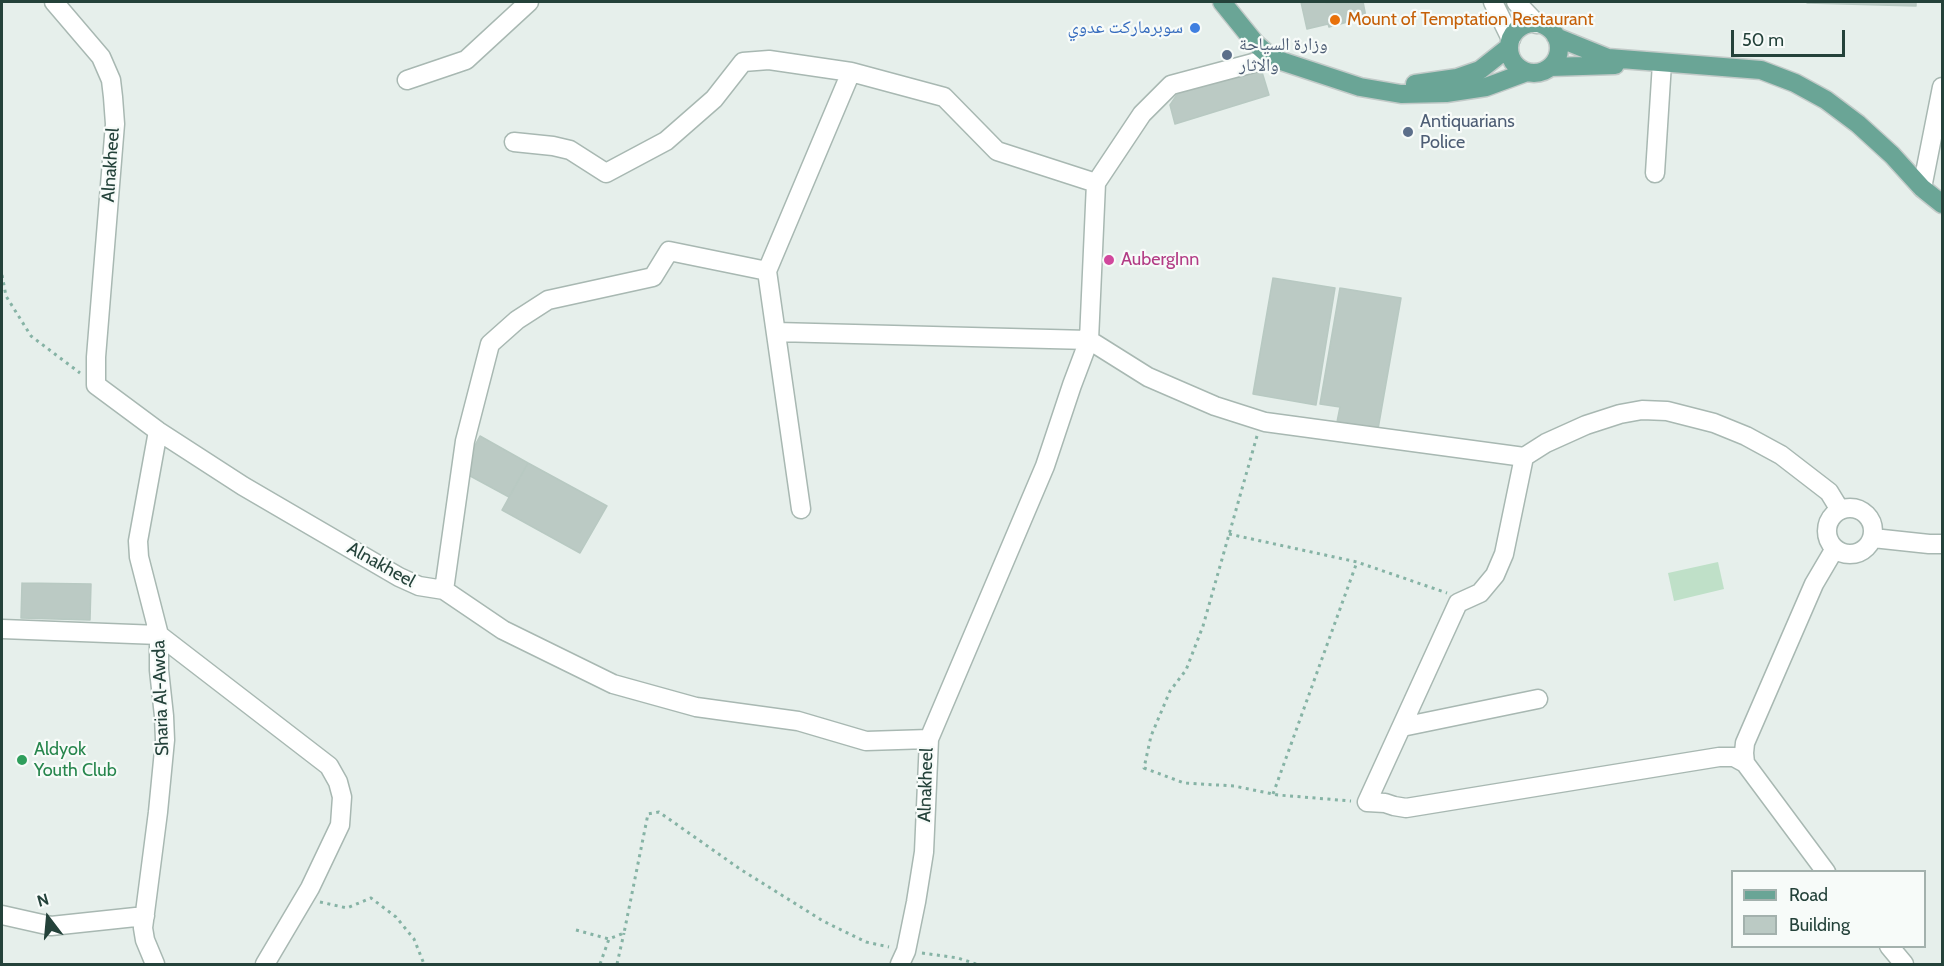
<!DOCTYPE html>
<meta charset="utf-8">
<style>
body{margin:0}
#map{position:relative;width:1944px;height:966px;overflow:hidden;background:#e6efeb;font-family:Cabin,sans-serif}
canvas{display:block}
.frame{position:absolute;inset:0;border:3px solid #24423a;pointer-events:none}
.legend{position:absolute;left:1731px;top:870px;width:195px;height:78px;box-sizing:border-box;background:#f7fbf9;border:2px solid #a3b1ad;margin:0;padding:8px 10px;list-style:none;font-size:18px;color:#24423a}
.legend li{display:flex;align-items:center;gap:12px;height:30px}
.legend b{width:30px;border:2px solid #a3b1ad}
.north{position:absolute;left:18px;top:888px;width:60px;height:60px;-webkit-text-stroke:4px #f7fbf9;paint-order:stroke;rotate:344deg;font-size:16px;font-weight:700;line-height:24px;text-align:center;color:#24423a}
.north::after{content:'';display:block;margin:auto;width:21px;height:27px;background:#24423a;clip-path:polygon(50% 0,100% 100%,50% 72%,0 100%)}
.scale{position:absolute;left:1731px;top:30px;width:114px;height:27px;box-sizing:border-box;border:3px solid #24423a;border-top:0;padding-left:8px;font-size:18px;line-height:21px;white-space:nowrap;color:#24423a;-webkit-text-stroke:4px #f7fbf9;paint-order:stroke}
</style>
<div id="map">
<canvas width="1944" height="966"></canvas>
<div class="frame"></div>
<ul class="legend">
<li><b style="height:8px;background:#6aa596"></b>Road</li>
<li><b style="height:16px;background:#bbcac4"></b>Building</li>
</ul>
<div class="north">N</div>
<div class="scale">50 m</div>
</div>
<script>
const c = document.querySelector('canvas').getContext('2d');
c.lineJoin = 'round';
function fillPath(path, color) {
  c.fillStyle = color;
  c.fill(path, 'evenodd');
}
function toPath(rows) {
  const path = new Path2D();
  for (const r of rows) {
    if (r.length === 3) {
      path.moveTo(r[0] + r[2], r[1]);
      path.arc(r[0], r[1], r[2], 0, 2 * Math.PI);
      continue;
    }
    path.moveTo(r[0], r[1]);
    for (let i = 2; i < r.length; i += 2) path.lineTo(r[i], r[i + 1]);
  }
  return path;
}
function stroke(path, color, width, dash) {
  c.strokeStyle = color;
  c.lineWidth = width;
  c.lineCap = dash ? 'butt' : 'round';
  c.setLineDash(dash || []);
  c.stroke(path);
}
function drawText(font, color, halo, rows, align = 'center') {
  c.font = font + ' Cabin,"Noto Naskh Arabic",sans-serif';
  c.lineWidth = 4.5;
  c.setLineDash([]);
  c.textBaseline = 'middle';
  c.strokeStyle = halo;
  c.fillStyle = color;
  for (const [text, x, y, turn = 0] of rows) {
    c.save();
    c.translate(x, y);
    c.rotate((+turn || 0) * Math.PI / 180);
    c.textAlign = isNaN(turn) ? turn : align;
    if (halo) c.strokeText(text, 0, 0);
    c.fillText(text, 0, 0);
    c.restore();
  }
}
fillPath(toPath([
 [1718,562,1724,589,1674,601,1668,573]
]), '#bfe0c8');
const building = toPath([
 [1301,2,1326,2,1326,3,1363,2,1366,17,1329,27,1328,24,1307,29,1301,2],
 [1807,2,1916,2,1916,6,1807,3,1807,2],
 [1255,69,1262,72,1269,95,1175,124,1170,105,1178,93,1255,69],
 [1273,278,1335,288,1316,405,1253,394,1273,278],
 [1340,288,1401,298,1378,429,1337,422,1340,407,1320,404,1340,288],
 [480,436,528,463,509,497,461,471,480,436],
 [528,463,607,506,580,553,502,510,528,463],
 [22,583,91,584,90,620,21,618,22,583]
]);
fillPath(building, '#bbcac4');
stroke(building, '#b8c9c2', 1.5);
const minor = toPath([
 [54,2,101,57,111,80,113,97,115,124,96,357,96,385,158,431,243,486,399,577,419,586,444,590,503,630,613,684,696,707,798,721,866,741,929,739,924,852,916,902,906,951,900,964],
 [1493,2,1511,39],
 [1516,2,1537,24],
 [407,80,466,60,529,2],
 [514,142,553,146,570,150,606,173,666,141,714,99,743,62,769,60,851,72],
 [1655,173,1662,63],
 [1922,188,1942,87],
 [767,271,851,72,944,97,997,151,1096,183],
 [776,332,1089,340,1148,377,1215,406,1265,422,1524,457,1546,443,1586,425,1620,414,1642,410,1667,411,1714,423,1746,436,1781,455,1829,492,1840,510],
 [1524,457,1504,554,1495,575,1480,593,1458,603,1367,802,1385,803,1394,806,1406,808,1719,757,1734,757,1745,763],
 [1850,531,23],
 [1873,538,1929,544,1942,544],
 [444,590,465,441,490,344,517,320,548,300,653,277,669,251,767,271,801,509],
 [2,629,159,635,329,766,338,782,342,797,340,825,310,888,265,964],
 [1402,727,1538,699],
 [929,739,1045,466,1072,385,1089,340,1096,183,1142,114,1171,85,1272,58],
 [1826,872,1745,763,1744,753,1745,743,1814,584,1834,550],
 [2,915,51,926,145,916],
 [1889,946,1904,964],
 [155,964,145,940,143,928,158,812,165,740,164,716,159,670,159,635,139,557,138,541,158,431]
]);
const major = toPath([
 [1222,2,1256,44,1272,58,1360,87,1401,94,1446,93,1486,87,1527,72],
 [1534,48,25],
 [1556,37,1608,58,1761,70,1795,83,1826,100,1858,124,1892,155,1922,188,1942,204],
 [1550,67,1615,65],
 [1415,84,1457,78,1480,70,1509,47]
]);
stroke(minor, '#a8b8b2', 21);
stroke(major, '#c2cac8', 21);
stroke(toPath([
 [2,275,6,296,31,336,80,373],
 [1257,436,1203,626,1186,670,1170,691,1151,736,1144,768,1184,783,1234,786,1278,795,1351,801],
 [1229,534,1357,562,1447,593],
 [1273,794,1357,562],
 [320,902,347,908,371,898,396,917,414,939,424,964],
 [576,930,609,939],
 [922,953,958,958,976,964],
 [600,964,609,939,624,933,648,814,659,812,740,869,823,921,866,942,889,947],
 [617,964,624,933]
]), '#86b3a5', 3, [3, 4.5]);
stroke(minor, '#fff', 18);
stroke(major, '#6aa596', 18);
for (const [x, y, r, color] of [
 [1335,20,6,"#e8710a"],
 [1195,28,6,"#3f7fe0"],
 [1227,55,6,"#5c6f8a"],
 [1408,132,6,"#5c6f8a"],
 [1109,260,6,"#d1479c"],
 [22,760,6,"#2e9e5b"]
]) {
  const dot = new Path2D();
  dot.arc(x, y, r, 0, 2 * Math.PI);
  c.fillStyle = color;
  c.fill(dot);
  stroke(dot, '#f7fbf9', 2);
}
drawText('18px', '#c56008', '#f7fbf9', [
 ["Mount of Temptation Restaurant",1347,20]
], 'left');
drawText('18px', '#366cbe', '#f7fbf9', [
 ["سوبرماركت عدوي",1183,28]
], 'right');
drawText('18px', '#4e5e75', '#f7fbf9', [
 ["وزارة السياحة",1239,45],
 ["والاثار",1239,66],
 ["Antiquarians",1420,122],
 ["Police",1420,143]
], 'left');
drawText('18px', '#24423a', '#f7fbf9', [
 ["Alnakheel",111,165,-86],
 ["Alnakheel",381,565,29],
 ["Sharia Al-Awda",161,698,-92],
 ["Alnakheel",926,785,-88]
]);
drawText('18px', '#b23c85', '#f7fbf9', [
 ["AubergInn",1121,260]
], 'left');
drawText('18px', '#27864d', '#f7fbf9', [
 ["Aldyok",34,750],
 ["Youth Club",34,771]
], 'left');
</script>
